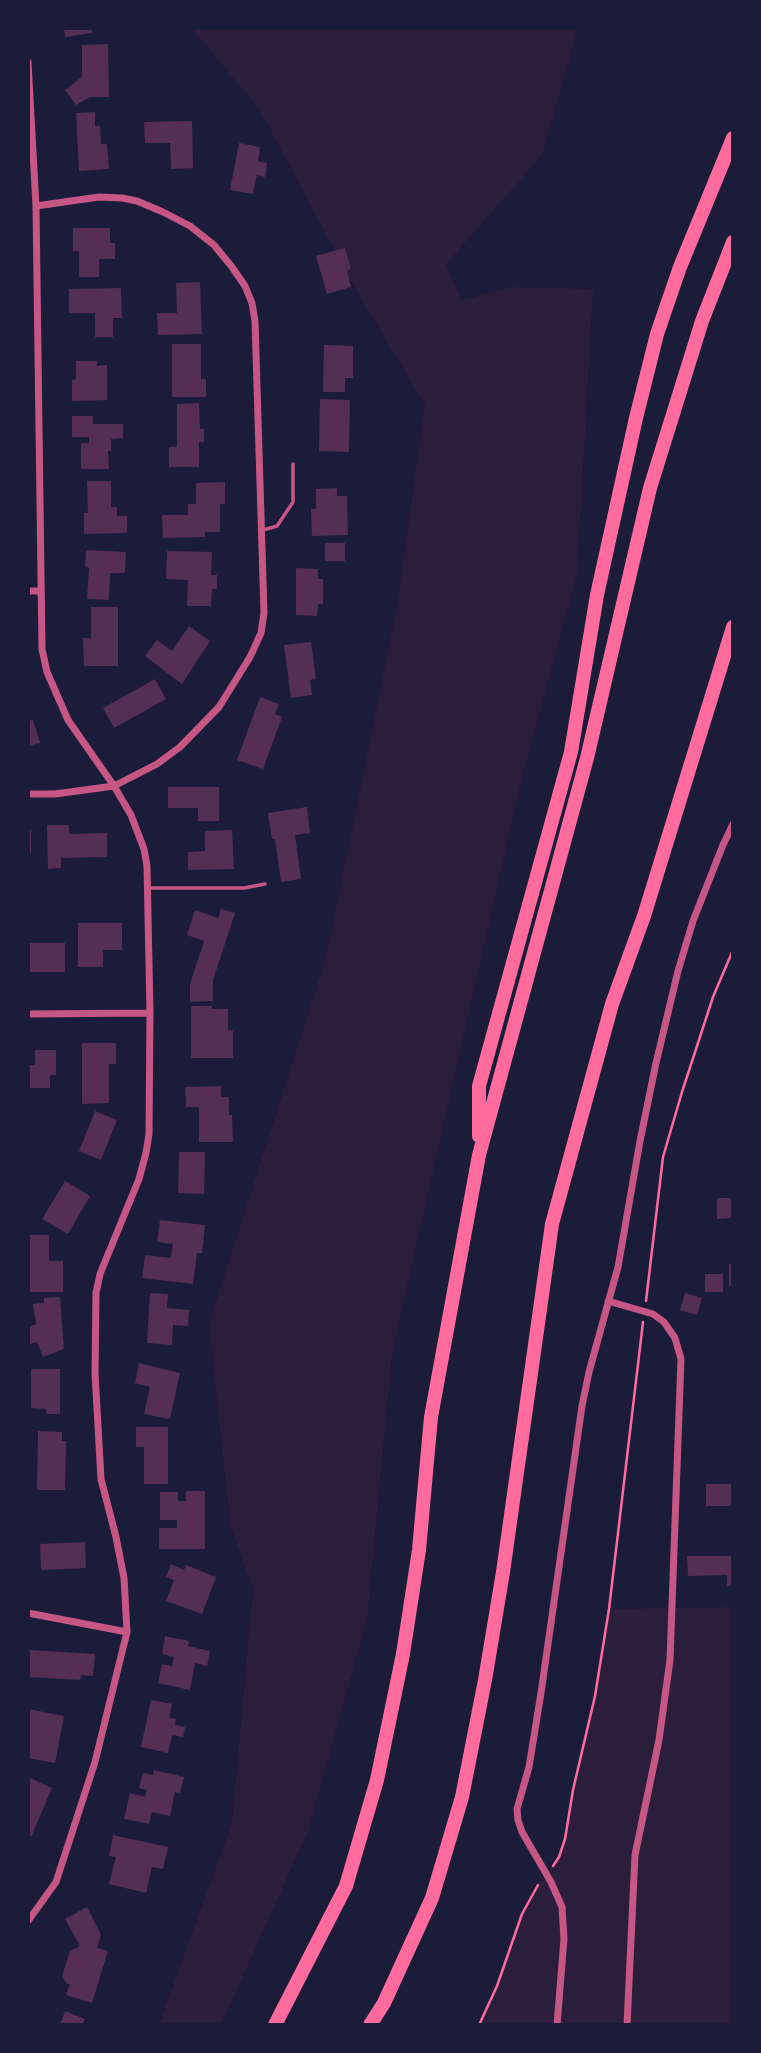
<!DOCTYPE html>
<style>
body{margin:0}
#map{position:relative;width:761px;height:2053px;overflow:hidden;background:#1b1b3a;font-family:Inter,sans-serif}
canvas{display:block}
.frame{position:absolute;inset:0;border:30px solid #1b1b3a;pointer-events:none}
</style>
<div id="map">
<canvas width="761" height="2053"></canvas>
<div class="frame"></div>
</div>
<script>
const c = document.querySelector('canvas').getContext('2d');
c.lineJoin = 'round';
function fillPath(path, color) {
  c.fillStyle = color;
  c.fill(path, 'evenodd');
}
function toPath(rows) {
  const path = new Path2D();
  for (const r of rows) {
    path.moveTo(r[0], r[1]);
    for (let i = 2; i < r.length; i += 2) path.lineTo(r[i], r[i + 1]);
  }
  return path;
}
function stroke(path, color, width, dash) {
  c.strokeStyle = color;
  c.lineWidth = width;
  c.lineCap = dash ? 'butt' : 'round';
  c.setLineDash(dash || []);
  c.stroke(path);
}
fillPath(toPath([
 [192,28,578,28,542,155,446,264,461,301,509,287,593,289,577,574,521,781,392,1353,367,1619,308,1831,221,2025,159,2025,232,1823,253,1589,230,1523,209,1324,326,958,397,608,425,404,352,283,260,110],
 [733,1607,733,2025,479,2025,497,1986,522,1914,534,1890,559,1857,565,1839,573,1790,595,1696,609,1609]
]), '#2a1e3b');
fillPath(toPath([
 [64,28,92,28,92,33,65,37],
 [108,44,109,97,90,97,76,105,65,90,82,77,82,45],
 [95,112,95,126,100,126,101,144,107,144,109,169,79,171,76,113],
 [192,121,193,168,171,169,170,143,145,143,144,122],
 [239,143,260,147,258,161,267,163,265,177,257,175,253,194,230,190],
 [73,228,110,228,110,243,115,243,115,259,99,259,99,277,79,277,79,251,73,251],
 [345,248,351,269,347,270,351,287,327,294,316,256],
 [200,282,202,334,158,335,157,313,177,313,176,283],
 [121,288,122,318,113,318,113,337,95,337,95,313,69,313,69,289],
 [172,344,201,344,201,379,206,379,206,397,172,397],
 [324,345,353,346,353,378,345,378,345,392,323,392],
 [76,361,97,361,97,366,107,365,107,400,72,401,72,380,76,379],
 [320,399,350,400,349,452,319,451],
 [199,403,200,429,204,429,204,442,199,442,199,467,169,467,169,447,177,447,177,404],
 [72,416,93,416,93,424,123,424,123,438,111,439,111,451,108,451,109,469,81,469,81,443,89,443,89,437,72,437],
 [87,481,111,481,111,507,117,507,117,516,127,516,127,533,84,534,84,513,88,513],
 [225,482,225,504,220,504,220,532,205,532,205,537,163,538,162,515,188,515,188,504,196,504,196,483],
 [337,488,337,496,347,496,348,535,312,536,311,509,316,509,316,489],
 [325,543,345,543,345,561,325,561],
 [86,550,126,552,125,573,110,573,109,600,87,599,89,568,85,567],
 [167,551,212,552,211,575,217,575,217,589,212,589,211,606,187,606,188,580,166,579],
 [296,568,318,569,318,579,323,579,323,604,318,604,317,616,296,615],
 [91,607,118,607,118,666,84,666,83,638,91,638],
 [189,626,210,641,182,684,145,656,157,640,172,651],
 [311,642,316,679,310,680,312,695,291,698,284,645],
 [155,679,166,699,114,728,103,708],
 [260,697,279,704,275,714,282,717,263,769,237,760],
 [33,720,40,743,28,746,28,721],
 [168,787,219,787,219,821,198,821,198,808,168,808],
 [307,807,310,833,295,835,301,879,281,882,275,839,272,839,268,813],
 [47,825,69,825,69,834,107,833,107,857,61,858,61,868,48,869],
 [28,830,31,830,31,853,28,853],
 [232,830,234,869,188,870,188,852,205,851,205,831],
 [221,909,235,913,213,980,213,1001,190,1002,190,984,204,941,187,935,195,910,218,918],
 [78,923,122,923,122,950,103,950,103,967,78,967],
 [28,943,65,943,65,972,28,972],
 [191,1006,212,1006,212,1009,228,1009,228,1030,233,1031,233,1058,191,1058],
 [82,1043,116,1043,116,1064,109,1064,109,1103,82,1104],
 [35,1050,56,1050,56,1075,50,1075,50,1088,28,1088,28,1065,35,1065],
 [221,1086,221,1097,229,1097,229,1115,232,1115,233,1142,199,1142,199,1107,186,1107,185,1087],
 [95,1111,117,1120,101,1160,79,1151],
 [179,1152,205,1152,204,1194,178,1193],
 [65,1181,90,1196,68,1234,42,1219],
 [717,1198,733,1198,733,1218,717,1219],
 [160,1220,205,1225,202,1253,197,1253,193,1284,142,1278,145,1255,171,1258,173,1244,157,1242],
 [28,1235,49,1235,49,1261,63,1261,63,1292,28,1292],
 [729,1264,733,1264,733,1286,729,1286],
 [705,1274,723,1274,723,1292,705,1292],
 [150,1293,168,1294,167,1308,189,1310,188,1326,173,1325,172,1345,147,1343],
 [685,1293,702,1298,697,1315,680,1310],
 [60,1297,64,1349,43,1357,37,1342,30,1344,28,1338,28,1327,36,1324,33,1304,44,1303,44,1298],
 [139,1363,180,1373,170,1419,144,1414,150,1387,135,1383],
 [31,1369,60,1369,60,1414,46,1414,46,1409,31,1408],
 [136,1427,168,1427,168,1484,144,1484,144,1447,136,1447],
 [38,1431,62,1432,62,1441,66,1441,65,1490,37,1490],
 [706,1484,733,1484,733,1506,706,1506],
 [186,1491,205,1491,205,1549,159,1549,159,1528,177,1528,177,1520,160,1520,160,1492,178,1492,178,1501,186,1501],
 [85,1542,86,1568,41,1570,40,1544],
 [687,1556,733,1556,733,1586,727,1586,727,1575,688,1576],
 [171,1564,184,1570,186,1565,216,1577,202,1614,166,1601,174,1580,166,1577],
 [165,1636,189,1641,188,1646,210,1651,207,1666,195,1663,190,1690,158,1683,162,1664,172,1666,174,1657,162,1654],
 [30,1650,95,1654,93,1676,81,1675,80,1680,28,1677],
 [151,1700,172,1704,169,1718,176,1719,175,1725,185,1727,183,1737,172,1735,168,1753,141,1747],
 [28,1709,64,1716,55,1763,28,1758],
 [154,1770,184,1777,180,1793,175,1792,170,1816,152,1812,149,1824,124,1819,130,1793,145,1797,147,1790,139,1788,143,1773,153,1775],
 [28,1777,52,1788,31,1837,28,1836],
 [113,1835,168,1847,163,1869,152,1867,146,1893,109,1884,116,1857,109,1856],
 [87,1907,101,1935,97,1948,108,1951,92,2003,66,1995,70,1984,67,1984,62,1976,70,1951,80,1946,65,1919],
 [65,2011,85,2019,82,2025,60,2025]
]), '#542f53');
stroke(toPath([
 [646,1301,663,1157,682,1092,713,997,733,950],
 [553,1866,559,1857,565,1839,573,1790,595,1696,609,1609,643,1322],
 [479,2025,497,1986,522,1914,538,1885]
]), '#ff6b9d', 2.5);
stroke(toPath([
 [263,530,277,526,293,502,293,464],
 [150,888,244,888,265,884]
]), '#c65784', 3.5);
stroke(toPath([
 [28,62,36,206,42,649,47,672,68,720,114,786,131,815,144,849,147,866,150,1013,149,1134,146,1153,139,1179,100,1274,96,1293,95,1373,101,1479,116,1537,124,1578,127,1632,95,1762,56,1882,28,1921],
 [28,591,40,591],
 [28,794,55,794,114,786,157,764,180,747,219,707,250,657,261,633,264,613,255,321,252,303,245,286,232,267,214,245,190,226,163,212,137,201,122,198,99,197,36,206],
 [28,1014,150,1013],
 [608,1301,653,1314,664,1322,675,1338,681,1359,670,1660,659,1740,635,1855,627,2025],
 [28,1613,127,1632],
 [557,2025,564,1939,562,1907,551,1882,522,1832,518,1820,517,1809,529,1767,541,1693,582,1406,589,1372,618,1267,640,1141,656,1063,678,971,693,921,723,845,733,824]
]), '#c65784', 7);
stroke(toPath([
 [479,1136,479,1086,571,752,597,595,636,418,657,334,680,267,733,138],
 [275,2025,346,1886,377,1780,403,1654,419,1550,431,1417,479,1155,587,758,650,488,702,321,733,242],
 [370,2025,384,2003,432,1898,462,1797,485,1680,503,1572,552,1224,612,1004,644,916,733,627]
]), '#ff6b9d', 14);
</script>
